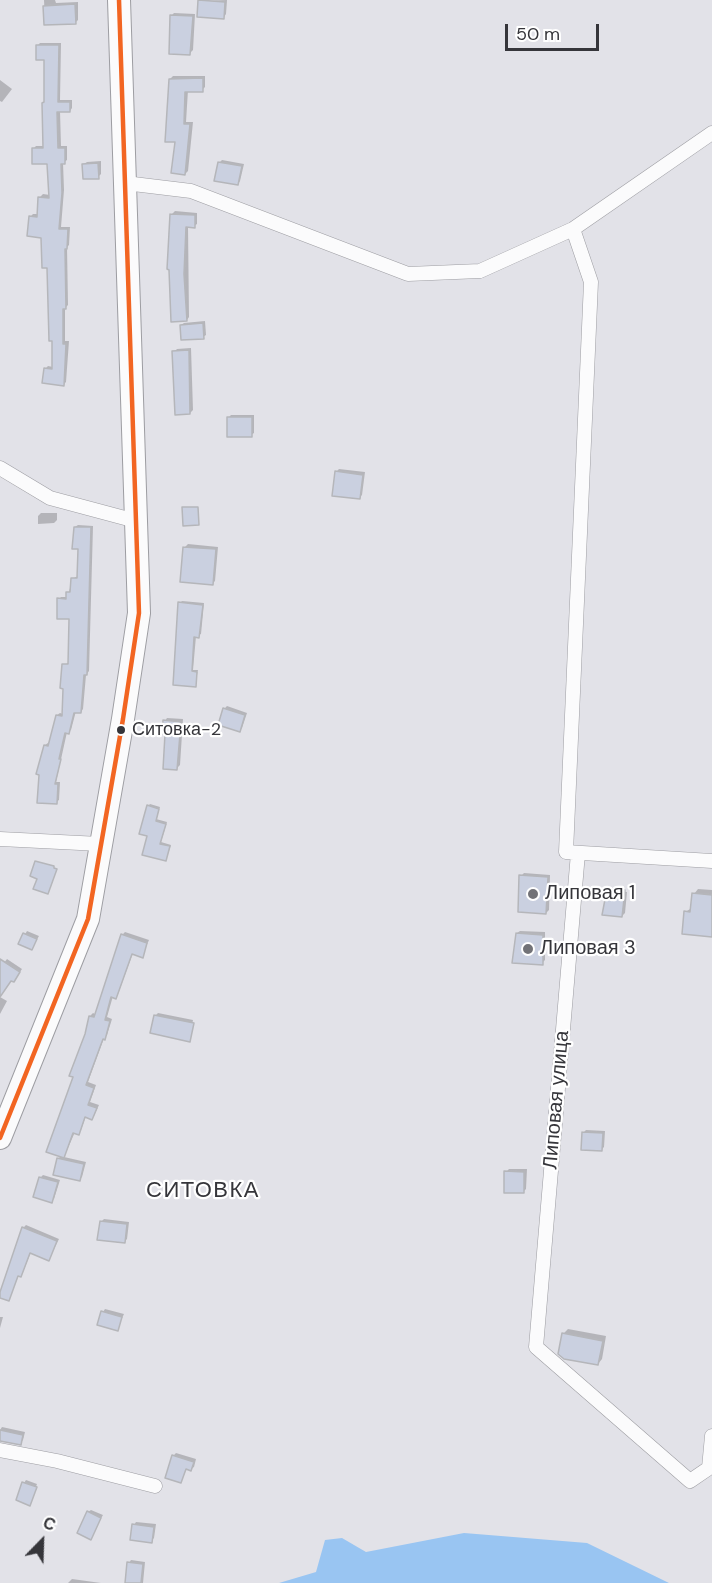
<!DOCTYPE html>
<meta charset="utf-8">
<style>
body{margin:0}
#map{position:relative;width:712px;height:1583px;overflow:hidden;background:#e2e2e8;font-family:"DM Sans",sans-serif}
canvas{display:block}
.north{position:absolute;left:12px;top:1511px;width:60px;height:60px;-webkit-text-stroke:4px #fff;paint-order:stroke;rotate:23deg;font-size:16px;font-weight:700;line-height:24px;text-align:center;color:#35353a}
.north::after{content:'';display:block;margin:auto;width:21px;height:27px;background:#35353a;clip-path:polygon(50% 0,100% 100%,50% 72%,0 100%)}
.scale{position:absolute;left:505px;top:24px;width:94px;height:27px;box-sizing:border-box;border:3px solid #35353a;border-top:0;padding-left:8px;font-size:18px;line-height:21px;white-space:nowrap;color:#35353a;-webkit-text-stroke:4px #fff;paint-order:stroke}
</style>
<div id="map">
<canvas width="712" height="1583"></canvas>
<div class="north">С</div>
<div class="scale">50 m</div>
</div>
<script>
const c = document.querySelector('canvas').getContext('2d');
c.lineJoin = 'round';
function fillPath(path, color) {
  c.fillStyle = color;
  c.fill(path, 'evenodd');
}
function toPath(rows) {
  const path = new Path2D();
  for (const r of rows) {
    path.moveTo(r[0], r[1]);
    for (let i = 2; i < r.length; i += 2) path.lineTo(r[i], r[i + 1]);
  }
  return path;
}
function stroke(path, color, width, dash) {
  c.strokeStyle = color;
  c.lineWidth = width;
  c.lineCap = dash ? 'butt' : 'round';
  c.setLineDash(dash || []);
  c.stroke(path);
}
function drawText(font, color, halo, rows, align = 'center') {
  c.font = font + ' "DM Sans",sans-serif';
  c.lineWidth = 4.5;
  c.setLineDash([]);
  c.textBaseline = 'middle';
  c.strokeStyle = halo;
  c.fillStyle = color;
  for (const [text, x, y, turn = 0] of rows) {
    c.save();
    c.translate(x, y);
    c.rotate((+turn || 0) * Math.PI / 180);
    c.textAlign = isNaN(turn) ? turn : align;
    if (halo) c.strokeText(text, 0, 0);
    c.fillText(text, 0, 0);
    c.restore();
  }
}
fillPath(toPath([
 [464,1533,587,1543,669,1583,279,1583,316,1572,325,1540,342,1538,366,1552]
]), '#99c5f2');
fillPath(toPath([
 [44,0,55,0,56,3,78,2,78,20,76,22,45,24],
 [227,0,226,14,224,17,200,1],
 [174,13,195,14,193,50,190,53,171,16],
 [40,43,61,43,60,100,72,100,72,108,70,111,60,111,61,146,67,146,67,160,63,163,64,190,61,227,70,227,69,245,67,247,68,305,65,308,65,341,69,341,66,382,63,385,45,369,48,366,53,367,54,339,48,266,43,236,31,216,33,214,38,214,40,197,43,194,50,195,49,163,33,149,36,146,45,146,45,58,37,46],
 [173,76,205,76,205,87,202,90,188,90,186,122,193,122,188,171,185,174,177,141,170,79],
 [0,80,12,89,2,102,0,101],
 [222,160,244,164,240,181,238,184,219,163],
 [101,161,101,174,98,177,84,164,87,162],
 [175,211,197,213,197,224,194,226,188,226,189,317,187,320,172,214],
 [205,321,206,335,203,337,181,325,184,323],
 [191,348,193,410,190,413,174,352,177,349],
 [231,415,254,415,254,433,251,435,228,418],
 [339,469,365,472,362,495,359,498,336,472],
 [41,513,57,513,57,520,54,523,38,524,38,516],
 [78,525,93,526,89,671,86,675,83,709,81,712,76,711,71,730,67,732,56,782,60,782,59,800,56,802,45,745,48,743,50,744,57,715,60,713,63,714,64,665,70,662,71,617,59,599,61,597,68,597,72,579,78,576,79,548,75,527],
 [188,544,218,547,215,581,212,584,185,547],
 [182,601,204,603,201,634,196,636,193,670,198,670,195,686,174,683,180,603],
 [227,706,247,713,242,728,240,731,224,709],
 [167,718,183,719,180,765,177,768,165,721],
 [150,804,160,807,156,819,167,822,161,842,171,845,166,860,149,835,148,806],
 [524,873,550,875,549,910,546,913,521,876],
 [608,889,627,892,625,913,622,916,604,914],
 [698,889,712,890,712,935,685,912,692,908,694,894],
 [27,931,39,936,32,948,20,943],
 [520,931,545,932,545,960,542,963,517,933],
 [125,932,149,940,142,956,133,953,118,994,115,997,113,996,107,1017,112,1019,107,1035,104,1038,88,1082,96,1085,90,1102,99,1105,94,1116,92,1118,86,1116,81,1130,78,1133,75,1132,64,1157,86,1162,82,1177,79,1180,58,1159,61,1156,75,1077,90,1016,93,1013,97,1015,122,935],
 [7,959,22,969,16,978,11,979,0,996,0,968],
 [0,997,7,1001,0,1014],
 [158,1013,193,1020,189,1039,155,1016],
 [586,1130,605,1131,604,1147,601,1150,583,1133],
 [509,1169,527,1169,526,1189,523,1192,506,1172],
 [43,1175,60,1180,54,1199,51,1201,40,1178],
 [104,1219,129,1222,127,1239,124,1242,101,1222],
 [26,1225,59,1239,49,1259,31,1252,23,1272,19,1274,8,1299,0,1296,23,1228],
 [105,1309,124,1314,117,1329,103,1312],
 [0,1317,3,1317,0,1328],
 [568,1329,606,1336,602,1359,598,1364,563,1334],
 [2,1427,25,1432,23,1440,20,1443,0,1440,0,1430],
 [176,1453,196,1459,194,1467,191,1469,187,1468,181,1482,167,1477,174,1455],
 [26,1480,37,1484,30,1503,24,1483],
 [91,1510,103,1515,90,1538,88,1512],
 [136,1522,156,1524,154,1538,151,1541,134,1525],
 [131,1560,145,1562,143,1583,127,1583,129,1563],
 [72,1579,101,1583,68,1583]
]), '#0003');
const building = toPath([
 [198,0,225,2,224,19,197,17,198,0],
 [75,4,76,24,44,25,43,6,75,4],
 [170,15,193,16,190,55,169,54,170,15],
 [36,45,59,45,58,102,70,102,70,112,57,112,58,148,65,148,65,164,61,164,62,193,59,229,68,229,67,249,65,249,66,309,63,309,63,344,66,344,64,386,42,383,44,368,52,369,52,341,49,341,47,268,42,268,41,238,27,236,29,216,37,217,38,197,49,198,47,164,32,164,32,148,43,148,42,103,44,102,44,60,36,60,36,45],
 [203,78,203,92,185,92,184,124,190,124,185,175,171,173,175,142,165,142,169,79,203,78],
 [218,162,242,166,238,185,214,181,218,162],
 [98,163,99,179,83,179,82,164,98,163],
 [170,214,195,215,195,228,186,227,184,274,187,321,171,322,169,270,167,269,170,214],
 [203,323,204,339,181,340,180,325,203,323],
 [189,350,190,414,175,415,172,351,189,350],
 [227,417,252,417,252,437,227,437,227,417],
 [335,471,363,475,360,499,332,496,335,471],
 [182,507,198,507,199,525,183,526,182,507],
 [74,527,91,527,87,675,84,675,81,713,74,713,69,734,65,733,59,759,61,759,55,784,58,784,57,804,37,803,39,775,36,774,44,745,48,746,56,715,62,716,63,689,60,688,62,664,68,664,69,619,57,619,57,598,66,599,66,592,70,592,71,578,77,578,78,549,72,549,74,527],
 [183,547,216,549,213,585,180,582,183,547],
 [178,602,203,605,199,638,194,637,192,671,197,672,196,687,173,685,178,602],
 [223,708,245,715,240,732,218,725,223,708],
 [163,720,181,722,177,770,163,769,165,734,162,734,163,720],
 [147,805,159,809,156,821,166,824,160,844,170,846,166,861,142,855,147,836,139,834,147,805],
 [35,861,54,866,54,868,57,869,48,894,33,889,37,879,30,876,35,861],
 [519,875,548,877,546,914,518,912,519,875],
 [607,889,625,890,622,917,602,915,607,889],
 [692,893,712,895,712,937,682,934,684,911,690,912,692,893],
 [23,933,37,939,32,950,18,944,23,933],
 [516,933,543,935,543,965,512,963,516,933],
 [121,934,147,943,143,958,132,954,116,999,111,997,105,1020,110,1021,105,1040,103,1039,86,1085,94,1088,88,1105,97,1108,92,1120,85,1117,79,1135,73,1133,64,1158,46,1152,73,1077,69,1076,85,1034,89,1016,94,1017,121,934],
 [0,959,20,972,14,982,11,981,0,997,0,959],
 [154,1015,194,1023,190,1042,150,1033,154,1015],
 [582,1132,603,1133,602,1151,581,1150,582,1132],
 [57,1158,84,1164,80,1181,53,1175,57,1158],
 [504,1171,524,1172,524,1193,504,1193,504,1171],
 [39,1177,58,1182,52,1203,33,1197,39,1177],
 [100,1221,127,1224,125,1243,97,1240,100,1221],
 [22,1227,57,1241,49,1261,30,1253,21,1277,18,1276,9,1301,0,1298,0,1292,22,1227],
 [101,1311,122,1317,118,1331,97,1325,101,1311],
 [562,1333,603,1341,598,1365,564,1359,558,1354,562,1333],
 [0,1430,23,1435,21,1445,0,1441,0,1430],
 [172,1455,194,1462,191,1471,186,1469,181,1483,165,1478,172,1455],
 [22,1482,37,1487,30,1506,16,1500,22,1482],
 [87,1511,101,1518,91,1540,77,1533,87,1511],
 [132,1524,154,1527,152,1543,130,1540,132,1524],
 [127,1562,143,1564,141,1583,125,1583,127,1562]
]);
fillPath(building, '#cad0e0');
stroke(building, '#b5b6ba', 1.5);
const street = toPath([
 [125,183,191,191,408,274,480,271,573,229,712,133],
 [573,229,591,282,566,852,712,861],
 [0,468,50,498,136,521],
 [0,839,100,844],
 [578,853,536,1347,690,1481,709,1468,712,1436],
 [0,1450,57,1461,155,1486]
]);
const primary = toPath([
 [0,1138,88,919,123,719,139,613,119,0]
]);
stroke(street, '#9d9da2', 15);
stroke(primary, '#9d9da2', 24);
stroke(street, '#fbfbfc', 14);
stroke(primary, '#fbfbfc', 22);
stroke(toPath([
 [0,1138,88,919,123,719,139,613,119,0]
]), '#f26522', 4.5);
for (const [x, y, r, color] of [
 [121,730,5,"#35353a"],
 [533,894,6,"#727277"],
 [528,949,6,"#727277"]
]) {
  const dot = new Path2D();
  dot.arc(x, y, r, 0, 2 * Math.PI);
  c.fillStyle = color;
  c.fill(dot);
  stroke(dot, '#fff', 2);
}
drawText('18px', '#35353a', '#fff', [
 ["Ситовка-2",132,730]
], 'left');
drawText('20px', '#35353a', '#fff', [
 ["Липовая 1",545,894],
 ["Липовая 3",540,949]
], 'left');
drawText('20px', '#35353a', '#fff', [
 ["Липовая улица",557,1100,-85]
]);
c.letterSpacing = '1.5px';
drawText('22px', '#35353a', '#fff', [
 ["СИТОВКА",203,1191]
]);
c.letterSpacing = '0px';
</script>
